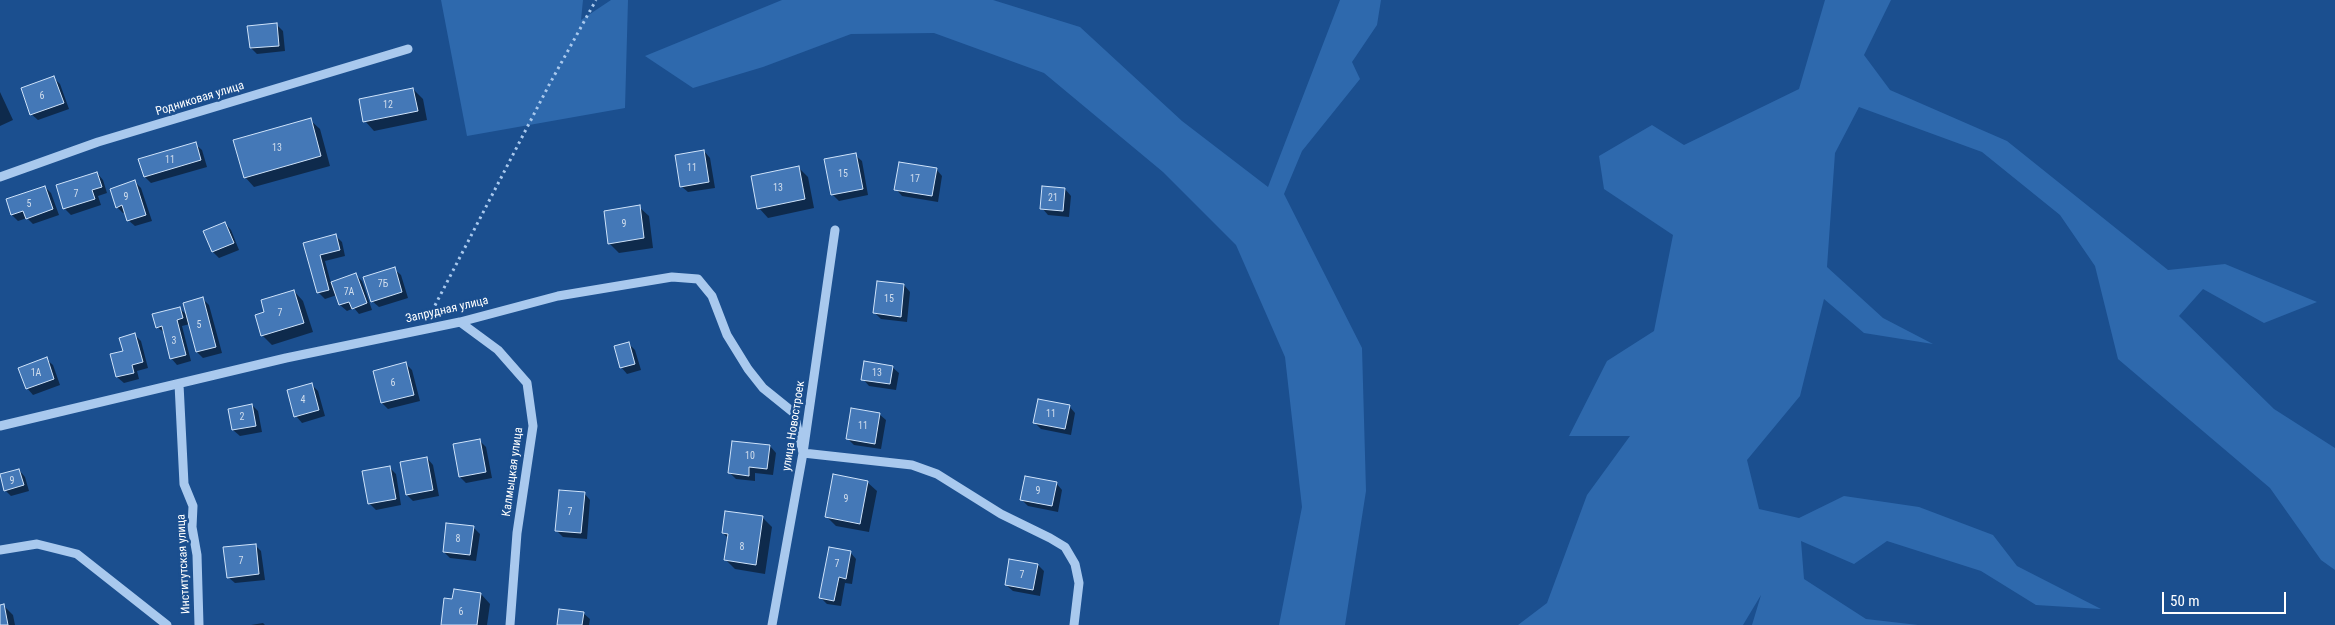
<!DOCTYPE html>
<meta charset="utf-8">
<style>
body{margin:0}
#map{position:relative;width:2335px;height:625px;overflow:hidden;background:#1b4f8f;font-family:"Roboto Condensed",sans-serif}
canvas{display:block}
.scale{position:absolute;left:2162px;top:592px;width:124px;height:22px;box-sizing:border-box;border:2px solid #fff;border-top:0;padding-left:6px;font-size:15px;line-height:18px;white-space:nowrap;color:#fff;-webkit-text-stroke:4px #1b4f8f;paint-order:stroke}
</style>
<div id="map">
<canvas width="2335" height="625"></canvas>
<div class="scale">50 m</div>
</div>
<script>
const c = document.querySelector('canvas').getContext('2d');
c.lineJoin = 'round';
function fillPath(path, color) {
  c.fillStyle = color;
  c.fill(path, 'evenodd');
}
function toPath(rows) {
  const path = new Path2D();
  for (const r of rows) {
    path.moveTo(r[0], r[1]);
    for (let i = 2; i < r.length; i += 2) path.lineTo(r[i], r[i + 1]);
  }
  return path;
}
function stroke(path, color, width, dash) {
  c.strokeStyle = color;
  c.lineWidth = width;
  c.lineCap = dash ? 'butt' : 'round';
  c.setLineDash(dash || []);
  c.stroke(path);
}
function drawText(font, color, halo, rows, align = 'center') {
  c.font = font + ' "Roboto Condensed",sans-serif';
  c.lineWidth = 5;
  c.setLineDash([]);
  c.textBaseline = 'middle';
  c.strokeStyle = halo;
  c.fillStyle = color;
  for (const [text, x, y, turn = 0] of rows) {
    c.save();
    c.translate(x, y);
    c.rotate((+turn || 0) * Math.PI / 180);
    c.textAlign = isNaN(turn) ? turn : align;
    if (halo) c.strokeText(text, 0, 0);
    c.fillText(text, 0, 0);
    c.restore();
  }
}
fillPath(toPath([
 [441,0,583,0,581,20,611,0,628,0,625,108,467,136],
 [782,0,993,0,1080,27,1182,121,1268,187,1340,0,1381,0,1377,25,1352,62,1360,79,1302,151,1284,194,1362,348,1366,491,1345,625,1279,625,1302,507,1285,357,1236,245,1163,172,1044,73,934,33,851,34,763,67,693,88,645,56],
 [1825,0,1891,0,1864,55,1890,90,2007,141,2168,270,2225,264,2317,302,2264,323,2203,289,2179,316,2274,409,2335,448,2335,570,2321,560,2270,488,2118,359,2095,266,2060,215,1982,152,1859,107,1835,153,1827,267,1883,318,1933,344,1864,333,1824,299,1800,396,1747,460,1759,509,1799,518,1844,496,1919,507,1993,535,2017,566,2101,609,2036,605,1981,571,1887,541,1854,564,1801,541,1804,579,1866,619,1918,625,1752,625,1761,595,1743,625,1518,625,1547,603,1587,495,1630,436,1569,436,1607,361,1654,331,1673,235,1604,189,1599,156,1652,125,1684,145,1799,89]
]), '#2e69ad');
fillPath(toPath([
 [276,24,283,31,285,51,257,54,251,48],
 [54,78,60,84,69,109,38,120,31,114],
 [413,89,423,99,427,120,374,131,365,121],
 [0,92,13,120,0,126],
 [310,120,320,129,330,166,254,187,245,177],
 [195,144,202,150,207,167,151,183,145,177,140,160],
 [704,151,710,158,715,188,688,192,681,186],
 [855,155,862,161,868,195,839,201,832,194],
 [799,168,808,177,814,208,768,218,759,208],
 [936,169,942,176,938,202,902,196,896,189],
 [97,173,103,180,107,193,98,196,101,205,71,215,65,209,57,186],
 [135,182,141,188,152,221,135,226,128,220,126,212,123,213,117,207],
 [45,187,51,193,59,215,33,224,27,218,18,221,12,215,7,200],
 [1065,189,1071,196,1069,217,1048,215,1042,208],
 [639,207,649,216,653,248,619,253,609,243],
 [225,223,231,230,239,250,219,258,213,252],
 [335,235,342,242,345,256,325,261,331,283,356,275,362,281,372,310,359,314,354,308,347,311,340,305,337,295,325,299,318,292,305,244],
 [394,269,401,275,408,298,379,307,372,301],
 [904,285,910,292,907,322,881,319,875,313],
 [294,291,303,301,313,332,272,345,262,335,266,312],
 [202,298,209,305,222,353,203,358,197,352,190,324,182,326,191,361,177,365,171,358,165,333,157,327,179,308,188,316],
 [135,335,141,341,148,368,137,371,139,379,124,383,117,377,124,352],
 [629,344,635,350,641,370,627,374,621,367],
 [46,359,53,365,60,385,33,395,27,388],
 [406,364,412,370,420,401,388,409,382,403,374,372],
 [892,367,899,373,896,390,869,386,863,379],
 [311,384,318,391,325,416,302,423,296,416],
 [252,405,258,411,262,432,240,436,233,430],
 [1069,406,1075,413,1071,435,1041,429,1034,422],
 [879,414,886,420,881,449,854,445,847,438],
 [480,441,486,447,492,478,466,483,460,477,454,445],
 [770,446,776,453,773,475,755,473,755,481,736,479,730,473],
 [427,458,433,465,439,496,413,501,407,495],
 [389,467,396,474,401,505,376,510,369,503],
 [19,470,25,477,29,491,11,496,5,490],
 [867,482,877,491,869,532,836,526,826,516],
 [1056,483,1062,490,1058,512,1028,506,1021,499],
 [584,493,590,500,587,539,563,537,557,531],
 [762,517,772,527,765,574,735,569,725,559,728,538,723,533],
 [473,527,480,534,476,561,450,558,444,552],
 [255,545,261,551,265,580,235,583,228,577],
 [850,552,856,559,852,584,845,583,841,606,827,604,820,597],
 [1038,565,1044,571,1040,596,1013,591,1006,585],
 [481,594,490,604,487,625,442,625,454,600],
 [3,605,13,615,15,625,0,625,0,606],
 [583,613,590,619,589,625,558,625],
 [263,623,265,625,251,625]
]), '#0007');
const building = toPath([
 [277,23,279,46,250,48,247,26,277,23],
 [54,76,64,103,30,115,21,88,54,76],
 [413,88,418,111,363,122,359,99,413,88],
 [311,118,321,156,244,178,233,140,311,118],
 [196,142,201,160,144,177,138,159,196,142],
 [704,150,709,182,680,187,675,155,704,150],
 [856,153,863,189,831,195,824,159,856,153],
 [899,162,937,168,932,196,894,190,899,162],
 [799,166,805,199,757,209,751,176,799,166],
 [97,172,102,187,92,190,95,199,63,209,56,185,97,172],
 [135,180,146,215,127,221,122,205,116,208,110,189,135,180],
 [45,186,53,209,26,219,23,211,11,215,6,199,45,186],
 [1042,186,1065,188,1063,211,1040,209,1042,186],
 [640,205,644,238,608,244,604,211,640,205],
 [225,222,234,243,212,252,203,231,225,222],
 [336,234,340,250,320,255,329,290,317,293,303,243,336,234],
 [395,267,402,292,371,302,363,277,395,267],
 [356,273,367,303,352,309,349,302,339,305,331,282,356,273],
 [877,281,904,284,901,317,873,313,877,281],
 [294,290,304,323,261,336,255,315,264,312,261,300,294,290],
 [203,297,216,347,196,352,183,303,203,297],
 [180,307,183,318,177,320,186,355,170,359,162,326,156,328,152,314,180,307],
 [135,333,143,362,132,365,134,373,116,377,110,354,123,351,119,338,135,333],
 [629,342,635,364,620,368,614,346,629,342],
 [47,357,54,379,26,389,18,368,47,357],
 [864,361,893,366,890,384,861,380,864,361],
 [406,362,414,395,381,403,373,371,406,362],
 [312,383,319,410,294,417,287,390,312,383],
 [1038,399,1070,405,1065,429,1033,423,1038,399],
 [252,404,256,426,232,430,228,409,252,404],
 [851,408,880,413,875,444,846,439,851,408],
 [480,439,486,472,459,477,453,444,480,439],
 [732,441,770,445,767,469,749,467,749,476,728,473,732,441],
 [427,457,433,490,406,495,400,462,427,457],
 [390,466,396,499,368,504,362,471,390,466],
 [19,469,24,485,4,491,0,474,19,469],
 [833,474,868,481,860,524,825,517,833,474],
 [1025,476,1057,482,1052,506,1020,500,1025,476],
 [559,490,585,492,581,533,555,531,559,490],
 [725,511,763,516,756,565,724,560,728,534,722,533,725,511],
 [446,523,474,526,470,555,443,552,446,523],
 [256,544,259,574,227,578,223,547,256,544],
 [829,547,851,551,846,579,839,577,834,601,819,598,829,547],
 [1009,559,1038,564,1033,590,1005,585,1009,559],
 [454,589,481,593,477,625,441,625,444,598,452,599,454,589],
 [4,604,8,625,0,625,0,605,4,604],
 [559,609,584,612,582,625,557,625,559,609]
]);
fillPath(building, '#4478b7');
stroke(building, '#cfe3fa', 1);
stroke(toPath([
 [429,317,549,85,596,0]
]), '#a9c9ee', 3, [2.5, 4]);
stroke(toPath([
 [0,177,98,142,408,49],
 [460,322,498,350,527,383,533,426,517,533,510,625],
 [179,384,184,484,193,506,192,527,197,555,199,625],
 [0,426,286,358,460,322,558,296,672,277,698,279,712,296,727,335,748,369,763,388,794,413,803,453,912,465,937,474,1001,514,1050,538,1065,547,1075,564,1079,583,1074,625],
 [0,550,37,544,77,554,167,625],
 [772,625,803,453,835,230]
]), '#a9c9ee', 9);
drawText('10px', '#d0dded', null, [
 ["6",42,96],
 ["12",388,105],
 ["13",277,148],
 ["11",170,160],
 ["11",692,168],
 ["15",843,174],
 ["17",915,179],
 ["13",778,188],
 ["7",76,194],
 ["9",126,197],
 ["21",1053,198],
 ["5",29,204],
 ["9",624,224],
 ["7Б",383,284],
 ["7А",349,292],
 ["15",889,299],
 ["7",280,313],
 ["5",199,325],
 ["3",174,341],
 ["1А",36,373],
 ["13",877,373],
 ["6",393,383],
 ["4",303,400],
 ["11",1051,414],
 ["2",242,417],
 ["11",863,426],
 ["10",750,456],
 ["9",12,481],
 ["9",1038,491],
 ["9",846,499],
 ["7",570,512],
 ["8",458,539],
 ["8",742,547],
 ["7",241,561],
 ["7",837,564],
 ["7",1022,575],
 ["6",461,612]
]);
drawText('12px', '#fff', '#1b4f8f', [
 ["Родниковая улица",200,99,-17],
 ["Запрудная улица",447,310,-13],
 ["улица Новостроек",794,426,-81],
 ["Калмыцкая улица",513,472,-82],
 ["Институтская улица",184,564,-93]
]);
</script>
